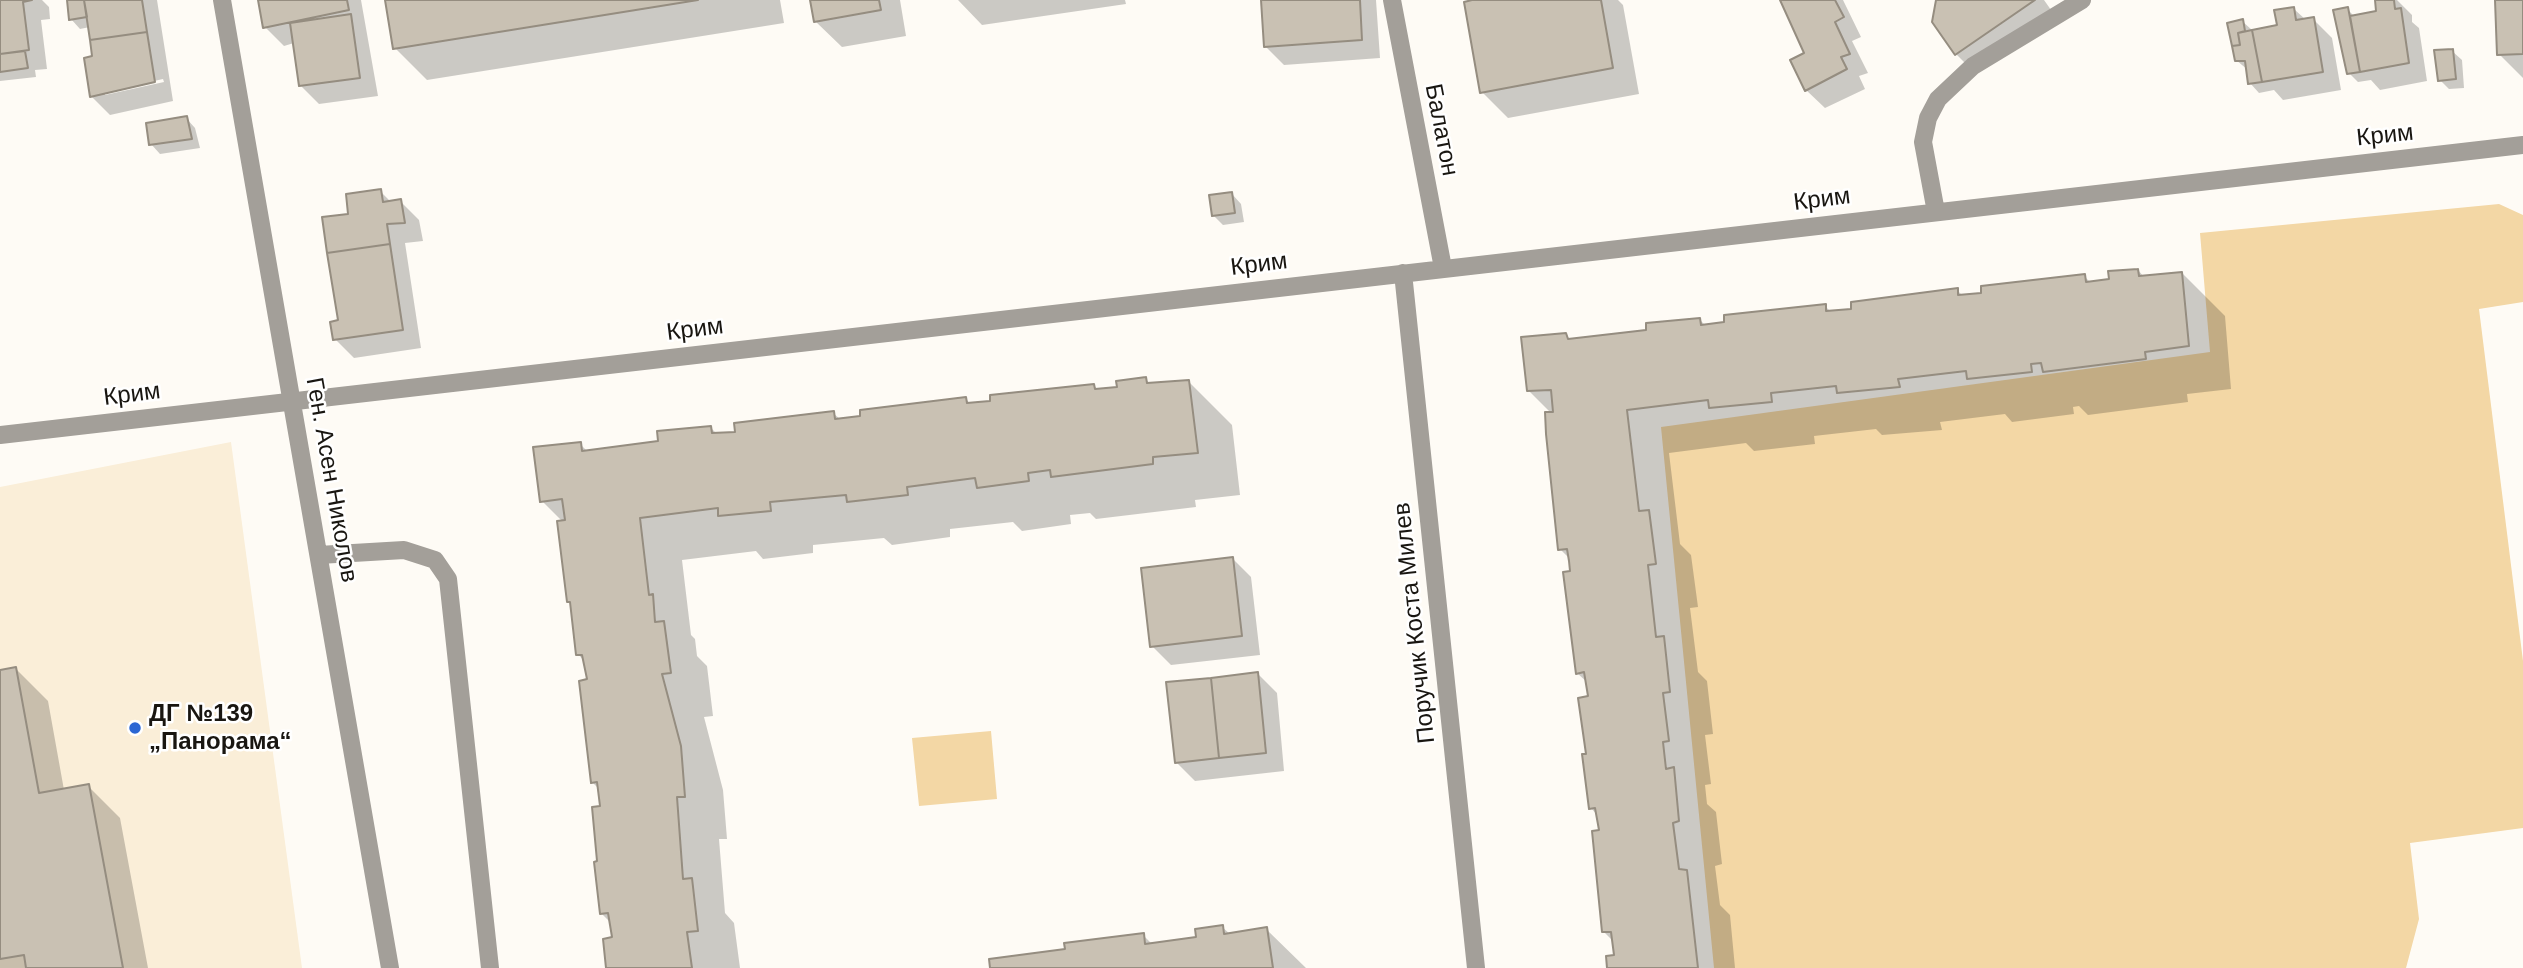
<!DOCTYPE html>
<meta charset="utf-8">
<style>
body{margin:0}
canvas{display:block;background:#fefbf5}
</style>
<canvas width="2523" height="968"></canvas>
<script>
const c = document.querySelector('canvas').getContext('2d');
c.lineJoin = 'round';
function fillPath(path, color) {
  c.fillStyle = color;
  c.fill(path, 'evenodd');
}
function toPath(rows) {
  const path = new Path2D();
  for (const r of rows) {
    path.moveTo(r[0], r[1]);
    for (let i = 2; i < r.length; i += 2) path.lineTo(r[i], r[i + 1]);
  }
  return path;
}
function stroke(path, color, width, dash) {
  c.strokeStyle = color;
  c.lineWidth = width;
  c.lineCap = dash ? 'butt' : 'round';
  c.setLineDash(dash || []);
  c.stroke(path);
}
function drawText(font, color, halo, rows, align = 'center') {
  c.font = font + ' Helvetica,sans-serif';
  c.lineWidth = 5;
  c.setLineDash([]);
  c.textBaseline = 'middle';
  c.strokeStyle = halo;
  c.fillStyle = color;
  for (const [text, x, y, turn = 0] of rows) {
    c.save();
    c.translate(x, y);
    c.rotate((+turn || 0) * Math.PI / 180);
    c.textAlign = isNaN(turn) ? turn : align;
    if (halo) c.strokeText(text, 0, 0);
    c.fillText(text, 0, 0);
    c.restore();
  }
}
fillPath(toPath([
 [231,442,302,968,0,968,0,487]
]), '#faeed8');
fillPath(toPath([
 [2499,204,2523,215,2523,302,2479,309,2523,661,2523,828,2410,843,2419,919,2406,968,1714,968,1661,427,2210,352,2200,233],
 [991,731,997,799,919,806,912,738]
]), '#f3d7a5');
fillPath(toPath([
 [0,0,42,0,49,7,50,19,41,20,47,69,35,70,36,77,0,81],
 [69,0,157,0,173,101,110,115,91,96,94,57,90,27,80,29,71,19],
 [163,79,164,82,105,95,105,92],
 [260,0,361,0,378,96,319,104,300,85,294,43,284,46,265,27],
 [387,0,780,0,784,23,427,80,395,48],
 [812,0,900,0,906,36,842,47,815,21],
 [958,0,1125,0,1126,4,982,25],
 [1262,0,1376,0,1380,58,1284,65,1265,46],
 [1481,0,1618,0,1623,5,1639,94,1508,118,1482,92],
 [1782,0,1843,0,1861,37,1852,41,1868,73,1859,76,1865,89,1825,108,1806,90,1806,54],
 [1939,0,2044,0,2056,17,1975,73,1956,54],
 [2376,0,2397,0,2412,15,2412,22,2419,28,2427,81,2380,90,2371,80,2358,82,2349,73,2347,9,2355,17,2378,12],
 [2497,0,2523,0,2523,78,2499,54],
 [2294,9,2306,20,2313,19,2332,38,2341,90,2283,100,2274,90,2259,93,2250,83,2248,70,2236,60,2229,24,2242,21,2252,30,2279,26],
 [2452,51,2462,60,2464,88,2449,89,2440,80],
 [186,118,195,128,200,148,160,154,151,144],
 [380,191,391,202,400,201,419,220,423,241,405,243,421,348,354,358,335,339,350,216],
 [1232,194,1241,204,1244,222,1223,225,1213,215],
 [2138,270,2144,277,2182,273,2225,316,2231,389,2187,394,2188,402,2088,415,2079,406,2073,407,2074,414,2012,422,2005,414,1940,422,1942,430,1882,435,1876,429,1814,436,1815,444,1754,451,1746,443,1669,453,1680,544,1691,555,1698,607,1690,608,1698,672,1707,681,1713,734,1705,735,1711,784,1705,785,1707,804,1716,812,1722,864,1715,866,1720,905,1730,915,1735,968,1609,968,1616,956,1614,942,1604,932,1601,831,1598,816,1591,808,1590,698,1588,683,1577,673,1570,559,1560,549,1552,414,1529,391,1566,335,1571,341,1648,331,1700,320,1706,326,1825,306,1832,313,1957,290,1964,297,2084,276,2091,283,2111,280],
 [1145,379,1151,385,1189,382,1232,425,1240,495,1195,500,1196,507,1096,519,1090,513,1070,515,1071,524,1022,531,1013,522,950,529,950,537,892,545,884,538,813,545,813,553,763,559,756,551,682,560,691,635,695,639,697,656,707,666,713,716,704,717,723,790,727,839,719,839,725,913,734,923,740,968,608,968,614,938,611,923,602,914,599,863,602,807,600,790,592,782,589,681,585,662,578,654,572,606,568,601,563,522,542,501,580,444,588,452,660,443,710,427,717,434,737,433,833,413,841,420,966,399,971,405,1094,386,1098,390,1119,389],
 [1233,559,1251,577,1260,655,1171,665,1152,646],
 [15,668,48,701,64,790,88,786,120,818,148,968,0,968,0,671],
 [1258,674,1277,693,1284,771,1195,781,1176,762],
 [1222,927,1230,934,1266,929,1306,968,991,968,1143,935,1152,944,1198,938]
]), '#0003');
const building = toPath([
 [0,0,32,0,23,2,29,50,0,54,0,0],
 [67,0,84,0,87,17,69,20,67,0],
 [84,0,142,0,147,32,90,40,84,0],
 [258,0,347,0,349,10,263,28,258,0],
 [385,0,698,0,393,49,385,0],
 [810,0,879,0,881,10,814,22,810,0],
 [1261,0,1360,0,1362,40,1264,47,1261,0],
 [1472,0,1601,0,1613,68,1480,93,1464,2,1472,0],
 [1780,0,1835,0,1844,17,1835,22,1850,54,1841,57,1847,69,1805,91,1790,60,1804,53,1780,0],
 [2035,0,1955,55,1932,22,1936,0,2035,0],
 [2375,0,2394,0,2395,9,2401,8,2409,63,2360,72,2350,16,2376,11,2375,0],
 [2495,0,2523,0,2523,54,2497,55,2495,0],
 [2294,7,2296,20,2314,17,2323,72,2262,82,2252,30,2277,25,2274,10,2294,7],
 [2348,7,2360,72,2347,74,2333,10,2348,7],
 [351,14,360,78,299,86,290,23,351,14],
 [2243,19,2245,31,2238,33,2240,45,2232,46,2227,23,2243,19],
 [2252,30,2262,82,2248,84,2245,61,2235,61,2232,46,2240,45,2238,33,2252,30],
 [147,32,155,82,90,97,84,58,92,56,90,40,147,32],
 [2453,49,2456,79,2438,81,2434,50,2453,49],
 [25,51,28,68,0,72,0,54,25,51],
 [187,116,192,139,149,145,146,123,187,116],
 [381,189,383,202,401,199,405,223,387,224,390,244,327,253,322,217,348,214,346,194,381,189],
 [1232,192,1235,213,1212,216,1209,195,1232,192],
 [390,244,403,330,333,340,330,322,338,320,327,253,390,244],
 [2138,269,2139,276,2182,272,2189,346,2145,352,2146,359,2043,372,2041,363,2031,364,2032,372,1967,379,1966,371,1898,379,1900,387,1837,393,1836,386,1771,393,1772,402,1709,408,1708,400,1627,410,1639,511,1649,510,1656,564,1648,565,1656,637,1664,636,1670,692,1663,693,1669,741,1663,742,1666,769,1674,767,1679,821,1673,823,1679,869,1687,870,1698,968,1607,968,1606,956,1614,955,1611,932,1602,932,1592,831,1599,830,1595,808,1589,809,1582,754,1586,754,1578,698,1588,696,1584,672,1576,674,1563,572,1570,571,1569,561,1567,549,1558,550,1546,434,1545,412,1553,412,1551,390,1527,391,1521,337,1566,333,1568,339,1646,330,1646,323,1700,318,1701,325,1724,322,1724,315,1826,304,1826,311,1851,309,1851,302,1958,288,1958,295,1981,293,1981,286,2085,274,2086,282,2109,279,2108,271,2138,269],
 [1146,377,1147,383,1189,380,1198,453,1153,457,1153,464,1051,477,1050,470,1028,473,1029,481,977,488,975,478,907,487,908,495,847,502,846,495,770,502,771,511,718,516,718,508,640,518,649,595,653,594,655,622,664,621,671,673,662,674,681,746,685,797,677,797,683,879,692,878,698,931,687,932,692,968,606,968,603,939,612,937,608,913,600,914,594,862,597,861,592,807,600,806,597,782,591,783,579,681,587,679,582,655,576,655,570,602,567,602,557,521,565,520,562,499,540,502,533,447,581,442,582,451,658,441,657,431,711,426,712,433,735,432,734,423,834,411,835,419,860,416,860,410,966,397,967,403,978,402,990,401,990,395,1094,384,1095,389,1117,387,1116,381,1146,377],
 [1233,557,1242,636,1150,647,1141,568,1233,557],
 [16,667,39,793,89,784,123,968,26,968,24,955,0,959,0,670,16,667],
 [1258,672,1266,753,1219,758,1211,678,1258,672],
 [1211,678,1219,758,1175,763,1166,682,1211,678],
 [1223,925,1224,934,1267,927,1273,968,990,968,989,959,1065,949,1064,943,1144,933,1145,944,1196,937,1195,929,1223,925]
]);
fillPath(building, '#c9c1b3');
stroke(building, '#958d80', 2);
stroke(toPath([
 [222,0,390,968],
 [1392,0,1443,268],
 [1936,212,1923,142,1928,118,1938,99,1973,66,2082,0],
 [1403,273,1476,968],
 [0,435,2523,145],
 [319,555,404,550,435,560,448,579,490,968]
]), '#a39f99', 18);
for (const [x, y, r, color] of [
 [135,728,7,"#2b66d3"]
]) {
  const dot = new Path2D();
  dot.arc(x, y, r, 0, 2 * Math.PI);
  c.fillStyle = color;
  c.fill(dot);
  stroke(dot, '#fff', 2.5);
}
drawText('24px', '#191611', '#fff', [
 ["Балатон",1441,130,79],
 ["Крим",2385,136,-6],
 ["Крим",1822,200,-7],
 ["Крим",1259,265,-7],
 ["Крим",695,330,-7],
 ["Крим",132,395,-7],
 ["Ген. Асен Николов",331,480,80],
 ["Поручик Коста Милев",1415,623,-96]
]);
drawText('bold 24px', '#191611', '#fff', [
 ["ДГ №139",149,714],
 ["„Панорама“",149,742]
], 'left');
</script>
